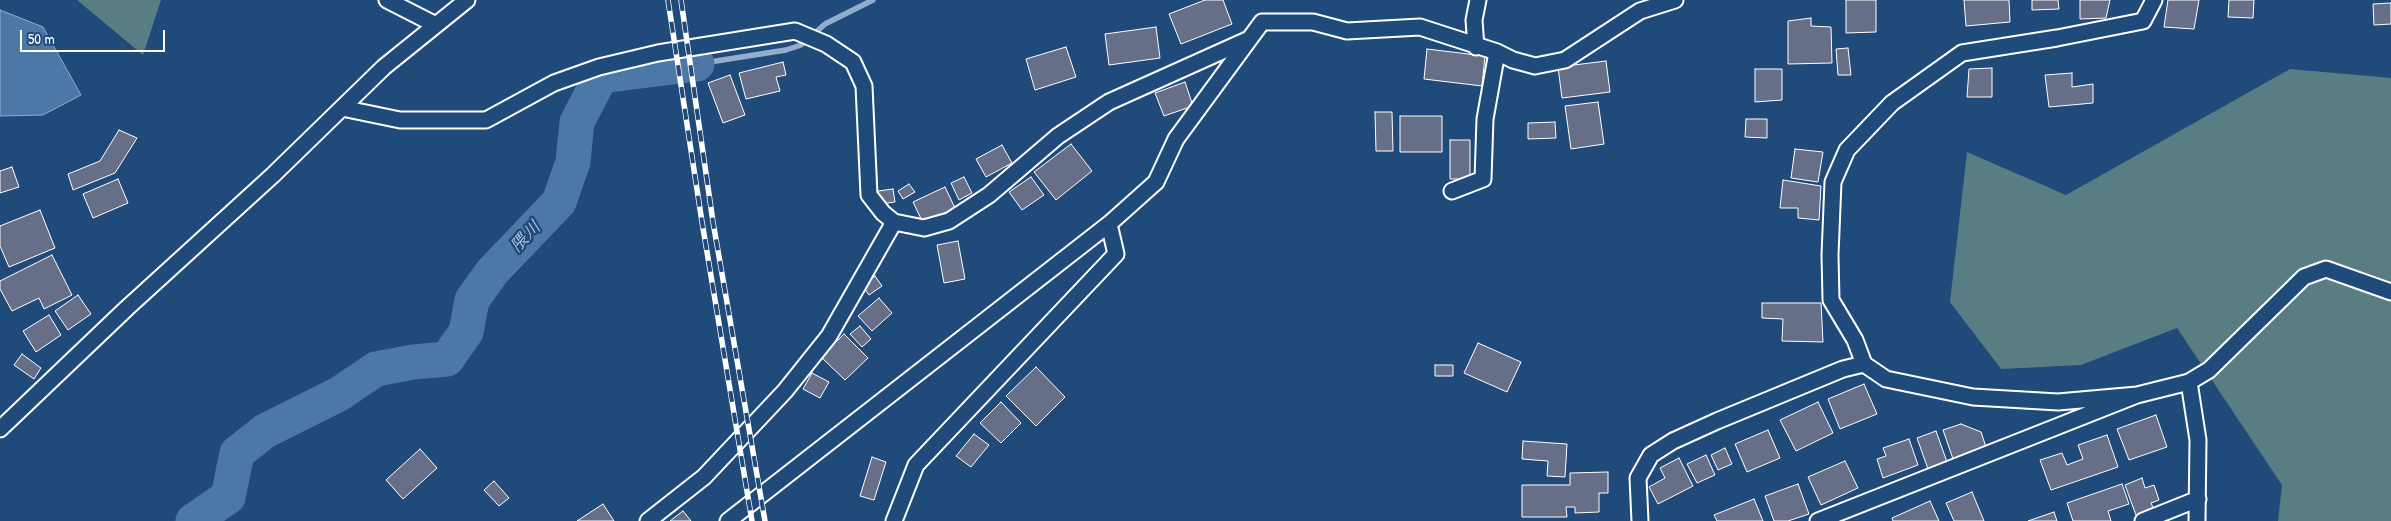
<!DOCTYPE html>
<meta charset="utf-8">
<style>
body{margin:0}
#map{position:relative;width:2391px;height:521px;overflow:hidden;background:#1f4a7a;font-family:"Patrick Hand",sans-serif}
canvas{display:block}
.scale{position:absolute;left:20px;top:30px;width:145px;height:22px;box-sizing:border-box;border:2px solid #fff;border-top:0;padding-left:6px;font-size:15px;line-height:18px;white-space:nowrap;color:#fff;-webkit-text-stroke:4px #1f4a7a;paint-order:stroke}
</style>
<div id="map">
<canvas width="2391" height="521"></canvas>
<div class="scale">50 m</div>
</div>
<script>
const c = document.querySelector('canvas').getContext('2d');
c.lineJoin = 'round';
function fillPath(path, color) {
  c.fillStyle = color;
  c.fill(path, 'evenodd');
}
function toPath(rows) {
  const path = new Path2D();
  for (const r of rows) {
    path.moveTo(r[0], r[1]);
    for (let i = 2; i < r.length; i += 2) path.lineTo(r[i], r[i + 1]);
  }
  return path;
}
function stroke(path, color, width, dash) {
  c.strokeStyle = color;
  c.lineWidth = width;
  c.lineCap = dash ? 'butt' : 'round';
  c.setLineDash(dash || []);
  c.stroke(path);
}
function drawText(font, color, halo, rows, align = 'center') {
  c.font = font + ' "Patrick Hand","Klee One",sans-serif';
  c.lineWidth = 5;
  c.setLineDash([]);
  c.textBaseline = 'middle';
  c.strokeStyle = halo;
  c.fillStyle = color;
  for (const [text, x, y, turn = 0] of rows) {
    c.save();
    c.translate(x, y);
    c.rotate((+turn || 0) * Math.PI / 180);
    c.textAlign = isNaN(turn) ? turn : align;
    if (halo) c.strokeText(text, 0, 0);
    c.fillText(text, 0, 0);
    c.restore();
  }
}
fillPath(toPath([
 [77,0,161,0,143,55],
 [2290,69,2391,78,2391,521,2278,521,2282,485,2177,328,2081,365,2001,369,1950,302,1967,152,2066,195]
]), '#587e84');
const water = toPath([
 [0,10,43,27,81,95,43,115,0,116,0,10]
]);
fillPath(water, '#4b78a6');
stroke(water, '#93aeca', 1);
stroke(toPath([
 [697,64,786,50,801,45,825,24,873,0]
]), '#93aeca', 5.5);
stroke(toPath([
 [193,521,228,497,237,453,265,431,339,394,376,369,413,362,447,359,466,332,472,300,492,272,559,202,573,162,577,122,601,76,697,64]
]), '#4b78a6', 35);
const building = toPath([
 [1205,0,1223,0,1232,24,1181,44,1169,14,1205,0],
 [1846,0,1876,0,1876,32,1846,33,1846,0],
 [1964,0,2009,0,2010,22,1966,26,1964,0],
 [2032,0,2058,0,2059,9,2032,10,2032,0],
 [2080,0,2110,0,2106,18,2080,19,2080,0],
 [2168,0,2199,0,2194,29,2164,27,2168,0],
 [2229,0,2254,0,2253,18,2228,17,2229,0],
 [2391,3,2391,24,2374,25,2373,4,2391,3],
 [1811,18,1811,26,1831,27,1832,63,1788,64,1788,21,1811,18],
 [1156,27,1160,58,1109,65,1105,34,1156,27],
 [1066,47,1076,77,1035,90,1026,59,1066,47],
 [1848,48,1851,75,1838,75,1836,49,1848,48],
 [1427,49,1485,56,1482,86,1424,79,1427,49],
 [1606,61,1610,92,1562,98,1558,67,1606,61],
 [783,62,786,75,776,77,780,91,746,99,739,73,783,62],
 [1992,68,1992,97,1967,97,1969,69,1992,68],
 [1755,69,1782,69,1782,100,1755,102,1755,69],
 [2072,73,2072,87,2093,84,2093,103,2049,107,2045,75,2072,73],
 [730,75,745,115,723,123,708,83,730,75],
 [1185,82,1193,106,1164,116,1155,93,1185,82],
 [1598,102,1604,144,1571,149,1565,106,1598,102],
 [1375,112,1392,112,1393,151,1376,151,1375,112],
 [1400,116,1442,116,1442,152,1400,152,1400,116],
 [1746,119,1767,119,1767,138,1745,137,1746,119],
 [1555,122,1556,138,1528,139,1528,123,1555,122],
 [119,130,137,138,115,173,73,190,68,174,100,161,119,130],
 [1450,140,1470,140,1470,179,1450,179,1450,140],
 [1071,144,1092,171,1056,200,1034,172,1071,144],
 [1002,145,1012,163,986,177,976,159,1002,145],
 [1795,149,1823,152,1818,182,1791,178,1795,149],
 [12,167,19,187,0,193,0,171,12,167],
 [964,177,972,193,959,200,951,183,964,177],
 [1031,177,1044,195,1022,210,1009,192,1031,177],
 [118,179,128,203,93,218,83,194,118,179],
 [1783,180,1821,186,1819,220,1798,218,1798,208,1780,208,1783,180],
 [909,184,915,192,903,199,898,191,909,184],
 [945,187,955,208,923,223,913,202,945,187],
 [893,189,895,202,880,204,878,191,893,189],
 [40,210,55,248,9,267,0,246,0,226,40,210],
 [958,241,965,279,944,283,937,245,958,241],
 [52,255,72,295,44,309,39,298,12,311,0,289,0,281,52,255],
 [875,276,882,286,869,295,862,285,875,276],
 [78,295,91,314,68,330,55,311,78,295],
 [879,298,892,313,872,331,858,316,879,298],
 [1762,303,1821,303,1823,342,1782,341,1783,319,1762,318,1762,303],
 [49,315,61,335,36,352,23,331,49,315],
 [860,326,871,339,862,347,850,334,860,326],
 [844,334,868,358,845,380,821,357,844,334],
 [1478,343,1521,362,1507,392,1464,373,1478,343],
 [22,354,41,368,34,379,14,365,22,354],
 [1435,365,1453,365,1453,376,1435,376,1435,365],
 [1036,367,1065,397,1036,426,1006,396,1036,367],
 [812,373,829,382,820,398,803,389,812,373],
 [1864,384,1877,414,1840,429,1828,399,1864,384],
 [1001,402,1021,423,1001,443,980,423,1001,402],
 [1818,402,1833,433,1796,451,1780,420,1818,402],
 [2156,415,2167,447,2129,460,2117,429,2156,415],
 [1961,424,1981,432,1986,447,1953,459,1943,430,1961,424],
 [1768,430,1780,458,1747,472,1735,444,1768,430],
 [1936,431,1947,462,1928,469,1917,438,1936,431],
 [974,434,989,445,971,467,956,456,974,434],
 [2107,435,2118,467,2051,490,2040,460,2062,453,2067,465,2083,459,2078,445,2107,435],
 [1909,439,1918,465,1883,478,1877,459,1886,456,1883,448,1909,439],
 [1523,441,1567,444,1565,477,1547,476,1548,461,1522,459,1523,441],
 [1725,448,1732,464,1718,470,1711,455,1725,448],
 [420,449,437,468,403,499,386,480,420,449],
 [1706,455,1715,475,1697,483,1687,464,1706,455],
 [872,457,886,462,874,500,860,496,872,457],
 [1679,458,1693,486,1658,504,1649,487,1665,478,1660,468,1679,458],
 [1845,461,1858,488,1821,505,1808,477,1845,461],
 [1608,472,1608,493,1599,493,1599,512,1575,513,1575,507,1566,507,1567,517,1522,517,1522,485,1570,485,1570,473,1608,472],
 [2142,478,2145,488,2154,485,2159,500,2151,503,2155,512,2137,518,2125,485,2142,478],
 [494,481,509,498,499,506,484,490,494,481],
 [1798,484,1809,514,1788,521,1774,521,1765,496,1798,484],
 [2122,484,2129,504,2108,511,2111,521,2073,521,2067,503,2122,484],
 [1972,492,1984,521,1954,521,1946,503,1972,492],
 [1754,499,1763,521,1717,521,1714,515,1754,499],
 [1930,501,1939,521,1893,521,1892,518,1930,501],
 [603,504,614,521,577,521,603,504],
 [683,511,691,521,670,521,683,511],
 [2054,512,2057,521,2028,521,2054,512]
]);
fillPath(building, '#676f88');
stroke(building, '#fff', 1);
const street = toPath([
 [387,0,436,25],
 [1476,47,1474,20,1478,0],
 [342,108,400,120,486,120,554,83,599,67,658,53,795,31,826,44,853,62,864,86,869,195,883,213,894,222,924,228,949,221,989,195,1058,136,1109,102,1247,40],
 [1452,191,1483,179,1485,119,1497,52],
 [2189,382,2198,440,2197,521],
 [2137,395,2058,402,1973,397,1886,379,1864,364,1855,340,1831,300,1830,255,1833,182,1847,150,1892,103,1962,53,2057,38,2143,21,2154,0],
 [0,429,127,308,273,175,384,67,467,0],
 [648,521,704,477,785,391,829,336,894,222],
 [728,521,1109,224,1156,182,1176,139,1262,22,1313,22,1347,31,1420,27,1497,52,1513,60,1535,66,1565,60,1640,11,1675,0],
 [894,521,916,465,1116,254,1109,224],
 [1640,521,1638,478,1651,455,1673,441,1717,421,1843,369,1864,364],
 [1818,521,2137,395,2189,382,2209,370,2304,277,2326,269,2391,292],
 [2143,521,2198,499]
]);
stroke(street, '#fff', 19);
stroke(street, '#1f4a7a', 15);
const rail = toPath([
 [668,0,702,222,752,521],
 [681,0,713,222,765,521]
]);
stroke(rail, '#fff', 5.5);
stroke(rail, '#1f4a7a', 4, [11]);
drawText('italic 18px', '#d2dde9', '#1f4a7a', [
 ["隈川",526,237,-46]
]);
</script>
